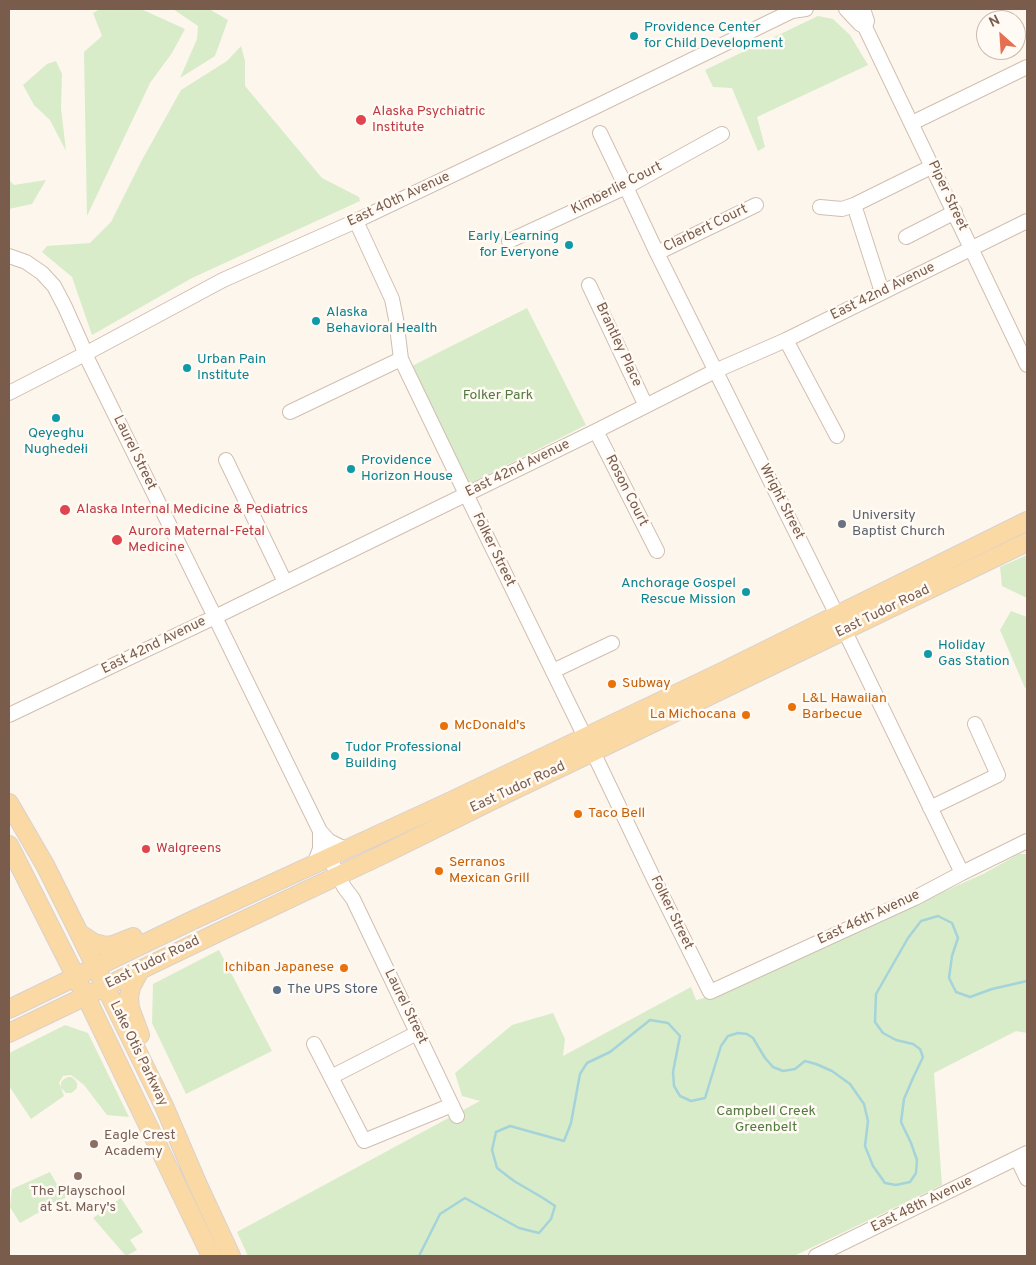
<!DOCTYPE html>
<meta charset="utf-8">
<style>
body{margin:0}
#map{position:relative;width:1036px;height:1265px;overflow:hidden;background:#fdf6ec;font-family:Overpass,sans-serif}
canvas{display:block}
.frame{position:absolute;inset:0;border:10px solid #7a5c4d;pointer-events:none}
.north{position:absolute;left:976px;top:10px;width:50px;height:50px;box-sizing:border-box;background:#fffaf3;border:1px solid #cabbb1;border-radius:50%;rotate:334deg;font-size:14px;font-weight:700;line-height:20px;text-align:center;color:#7a5c4d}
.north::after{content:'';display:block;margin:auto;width:18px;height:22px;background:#e76f51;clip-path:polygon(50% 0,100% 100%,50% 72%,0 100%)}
</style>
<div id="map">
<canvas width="1036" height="1265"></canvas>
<div class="frame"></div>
<div class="north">N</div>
</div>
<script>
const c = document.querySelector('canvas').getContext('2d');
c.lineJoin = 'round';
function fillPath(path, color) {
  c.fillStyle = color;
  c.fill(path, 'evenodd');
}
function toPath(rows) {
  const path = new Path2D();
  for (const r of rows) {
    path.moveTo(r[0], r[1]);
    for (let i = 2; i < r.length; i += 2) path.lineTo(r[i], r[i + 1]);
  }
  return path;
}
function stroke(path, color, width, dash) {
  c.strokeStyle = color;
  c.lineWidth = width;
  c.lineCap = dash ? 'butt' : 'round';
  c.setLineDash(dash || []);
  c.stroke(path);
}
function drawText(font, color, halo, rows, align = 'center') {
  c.font = font + ' Overpass,sans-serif';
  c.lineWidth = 5;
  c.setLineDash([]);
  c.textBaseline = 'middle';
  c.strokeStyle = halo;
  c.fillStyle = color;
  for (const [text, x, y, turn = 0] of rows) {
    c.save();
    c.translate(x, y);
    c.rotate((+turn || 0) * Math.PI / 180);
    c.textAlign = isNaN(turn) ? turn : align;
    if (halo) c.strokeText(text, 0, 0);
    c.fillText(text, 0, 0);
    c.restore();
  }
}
fillPath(toPath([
 [100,9,141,9,185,29,172,53,150,83,87,216,84,52,102,36,93,13],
 [173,9,209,9,228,20,215,56,180,78,197,39,198,26],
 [818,16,833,19,850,35,868,65,757,117,765,147,758,151,732,88,713,87,705,70],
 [241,46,245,61,245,86,322,178,359,197,360,201,192,278,92,335,72,277,42,252,47,246,90,243,111,222,142,160,181,90,227,61],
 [56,61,62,74,61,108,66,151,50,120,34,105,23,85,47,64],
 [9,180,14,185,46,180,32,204,9,209],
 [527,308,586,425,469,484,410,367],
 [1027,555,1027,598,1002,586,1000,567],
 [1011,611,1027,617,1027,687,1025,688,1000,630],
 [1019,854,1027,854,1027,1033,1016,1031,934,1073,942,1185,794,1256,248,1256,237,1232,480,1101,462,1096,455,1073,512,1025,553,1013,565,1039,563,1056,691,987,696,1000,708,997,983,874],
 [219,950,272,1051,186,1094,152,1023,153,984],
 [65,1025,88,1033,129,1117,107,1115,84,1085,71,1075,63,1076,59,1083,61,1087,61,1082,64,1079,68,1077,72,1077,75,1080,77,1083,77,1088,74,1091,71,1093,66,1093,61,1088,64,1096,31,1119,9,1086,9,1053],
 [50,1172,59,1188,70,1193,68,1196,20,1223,10,1207,12,1189],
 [121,1198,143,1232,130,1240,137,1250,126,1256,93,1218]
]), '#d8ecc9');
stroke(toPath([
 [419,1256,440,1214,465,1198,519,1228,539,1233,551,1219,555,1206,543,1198,514,1181,497,1168,492,1150,496,1132,510,1126,564,1141,571,1123,580,1074,587,1063,610,1052,650,1020,668,1023,680,1036,673,1072,674,1086,680,1096,691,1101,705,1098,721,1046,728,1036,738,1033,747,1034,753,1038,765,1058,773,1067,783,1071,795,1069,805,1061,816,1064,832,1071,850,1084,864,1104,868,1121,865,1146,873,1166,885,1183,896,1185,910,1182,916,1173,917,1160,911,1143,901,1122,904,1099,913,1078,923,1057,920,1049,913,1044,896,1040,883,1033,875,1022,876,994,908,938,921,921,938,916,952,923,958,938,952,956,949,978,956,992,970,997,992,989,1027,981]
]), '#a5d3da', 2.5);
const minor = toPath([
 [846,9,860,24,865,27,1027,365],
 [863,9,867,21,865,27],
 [912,123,1027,67],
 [600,133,626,187,657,253,837,615,962,873],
 [854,205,882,292],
 [820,207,842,209,854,205,933,166],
 [356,221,392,299,396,319,401,359,466,494,585,737],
 [906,237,955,212],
 [509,241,626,187,722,134],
 [657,253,756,205],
 [9,256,26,262,42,273,54,286,65,307,82,345,85,354,215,617,320,831,320,849,314,864],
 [589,285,646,406],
 [786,340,837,436],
 [9,393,85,354,223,280,356,221,593,108,792,11,806,9],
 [290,412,401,359],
 [596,431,657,551],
 [226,460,285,582],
 [553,671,612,643],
 [9,715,215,617,596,431,715,371,786,340,1027,221],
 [593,752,652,875,710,992,915,898,962,873,1027,841],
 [930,808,998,775,975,724],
 [320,831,329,841,339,846,347,849],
 [329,857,344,887,353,899,457,1116],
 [314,1044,364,1141,452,1105],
 [331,1077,417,1033],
 [1017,1158,1027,1179],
 [816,1256,1027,1153]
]);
const major = toPath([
 [9,803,45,865,79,933,164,1106,198,1185,231,1256],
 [9,845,90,1005,211,1256],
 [79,933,94,943,106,946,113,945,133,937],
 [140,970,131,987,129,997,130,1008,140,1035],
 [9,1009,191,921,447,803,720,673,1027,521],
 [9,1033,219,932,388,852,491,801,593,752,1027,542]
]);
stroke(minor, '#d1beb0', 16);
stroke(major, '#dad1cd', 20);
stroke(minor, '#fff', 14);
stroke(major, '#fbd9a5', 18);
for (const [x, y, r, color] of [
 [634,36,5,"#0f9aa8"],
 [361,120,6,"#e0444e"],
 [569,245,5,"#0f9aa8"],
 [316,321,5,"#0f9aa8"],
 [187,368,5,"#0f9aa8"],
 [56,418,5,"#0f9aa8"],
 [351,469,5,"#0f9aa8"],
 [65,510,6,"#e0444e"],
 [842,524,5,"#6b7280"],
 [117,540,6,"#e0444e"],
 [746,592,5,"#0f9aa8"],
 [928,654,5,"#0f9aa8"],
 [612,684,5,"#e8710a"],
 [792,707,5,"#e8710a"],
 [746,715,5,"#e8710a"],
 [444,726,5,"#e8710a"],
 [335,756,5,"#0f9aa8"],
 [578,814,5,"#e8710a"],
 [146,849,5,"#e0444e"],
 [439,871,5,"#e8710a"],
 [344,968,5,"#e8710a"],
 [277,990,5,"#5c6f8a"],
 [94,1144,5,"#8d6e63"],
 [78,1176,5,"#8d6e63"]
]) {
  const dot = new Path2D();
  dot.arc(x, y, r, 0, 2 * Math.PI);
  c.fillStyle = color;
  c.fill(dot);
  stroke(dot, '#fffaf3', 2);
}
drawText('14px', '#0d838f', '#fffaf3', [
 ["Providence Center",644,28],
 ["for Child Development",644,44],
 ["Early Learning",559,237,"right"],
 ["for Everyone",559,253,"right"],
 ["Alaska",326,313],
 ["Behavioral Health",326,329],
 ["Urban Pain",197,360],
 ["Institute",197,376],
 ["Qeyeghu",56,434,"center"],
 ["Nughedełi",56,450,"center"],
 ["Providence",361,461],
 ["Horizon House",361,477],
 ["Anchorage Gospel",736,584,"right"],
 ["Rescue Mission",736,600,"right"],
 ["Holiday",938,646],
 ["Gas Station",938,662],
 ["Tudor Professional",345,748],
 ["Building",345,764]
], 'left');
drawText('14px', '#be3a42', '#fffaf3', [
 ["Alaska Psychiatric",372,112],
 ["Institute",372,128],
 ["Alaska Internal Medicine & Pediatrics",76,510],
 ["Aurora Maternal-Fetal",128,532],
 ["Medicine",128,548],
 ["Walgreens",156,849]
], 'left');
drawText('14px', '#7a5c4d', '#fffaf3', [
 ["Kimberlie Court",617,189,-27],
 ["Piper Street",947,196,65],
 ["East 40th Avenue",399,200,-25],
 ["Clarbert Court",706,229,-26],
 ["East 42nd Avenue",883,292,-26],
 ["Brantley Place",618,345,65],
 ["Laurel Street",134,453,64],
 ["East 42nd Avenue",518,469,-26],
 ["Roson Court",626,491,63],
 ["Wright Street",781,502,63],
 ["Folker Street",493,550,64],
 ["East Tudor Road",883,612,-26],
 ["East 42nd Avenue",154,646,-26],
 ["East Tudor Road",518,788,-25],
 ["Folker Street",671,913,64],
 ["East 46th Avenue",869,918,-25],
 ["East Tudor Road",153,963,-26],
 ["Laurel Street",405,1007,64],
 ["Lake Otis Parkway",138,1054,64],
 ["East 48th Avenue",922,1205,-26]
]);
drawText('14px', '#537a41', '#fffaf3', [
 ["Folker Park",498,396],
 ["Campbell Creek",766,1112],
 ["Greenbelt",766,1128]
]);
drawText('14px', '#5b616d', '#fffaf3', [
 ["University",852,516],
 ["Baptist Church",852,532]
], 'left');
drawText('14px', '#c56008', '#fffaf3', [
 ["Subway",622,684],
 ["L&L Hawaiian",802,699],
 ["Barbecue",802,715],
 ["La Michocana",736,715,"right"],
 ["McDonald's",454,726],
 ["Taco Bell",588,814],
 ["Serranos",449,863],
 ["Mexican Grill",449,879],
 ["Ichiban Japanese",334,968,"right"]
], 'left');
drawText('14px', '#4e5e75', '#fffaf3', [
 ["The UPS Store",287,990]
], 'left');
drawText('14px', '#785e54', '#fffaf3', [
 ["Eagle Crest",104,1136],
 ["Academy",104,1152],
 ["The Playschool",78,1192,"center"],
 ["at St. Mary's",78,1208,"center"]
], 'left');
</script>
